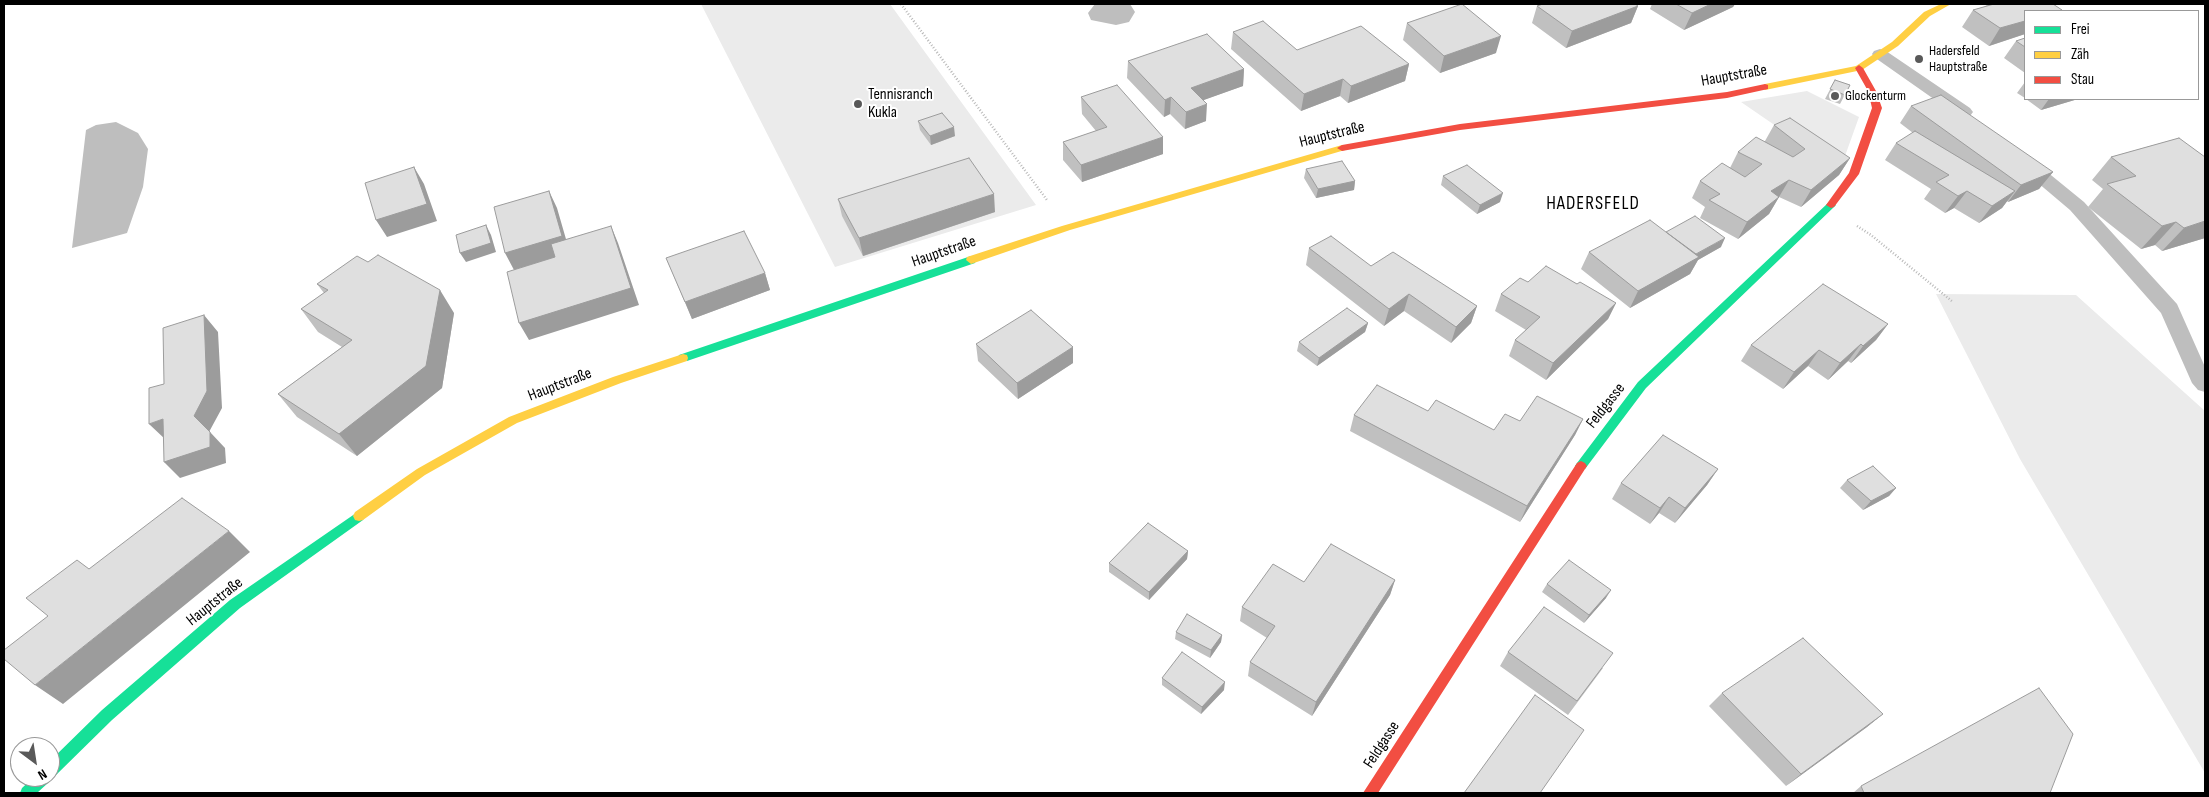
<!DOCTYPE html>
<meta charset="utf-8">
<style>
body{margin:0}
#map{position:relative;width:2209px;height:797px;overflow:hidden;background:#fff;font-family:"Sofia Sans Condensed",sans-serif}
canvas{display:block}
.frame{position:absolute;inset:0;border:5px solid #000;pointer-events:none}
.legend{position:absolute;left:2024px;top:10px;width:175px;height:90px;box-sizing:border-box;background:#fff;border:1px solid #999;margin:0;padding:6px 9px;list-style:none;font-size:15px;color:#000}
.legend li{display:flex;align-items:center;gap:10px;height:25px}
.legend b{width:25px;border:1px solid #999}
.north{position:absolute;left:10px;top:737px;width:50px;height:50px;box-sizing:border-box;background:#fff;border:1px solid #999;border-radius:50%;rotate:149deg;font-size:14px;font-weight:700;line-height:20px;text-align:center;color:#000}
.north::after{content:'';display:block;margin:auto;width:18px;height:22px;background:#595959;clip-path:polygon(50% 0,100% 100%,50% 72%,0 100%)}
</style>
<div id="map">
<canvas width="2209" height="797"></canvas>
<div class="frame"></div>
<ul class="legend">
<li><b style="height:6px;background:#16e098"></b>Frei</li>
<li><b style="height:6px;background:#ffcf43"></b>Zäh</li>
<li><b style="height:6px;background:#f24e42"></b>Stau</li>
</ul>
<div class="north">N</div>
</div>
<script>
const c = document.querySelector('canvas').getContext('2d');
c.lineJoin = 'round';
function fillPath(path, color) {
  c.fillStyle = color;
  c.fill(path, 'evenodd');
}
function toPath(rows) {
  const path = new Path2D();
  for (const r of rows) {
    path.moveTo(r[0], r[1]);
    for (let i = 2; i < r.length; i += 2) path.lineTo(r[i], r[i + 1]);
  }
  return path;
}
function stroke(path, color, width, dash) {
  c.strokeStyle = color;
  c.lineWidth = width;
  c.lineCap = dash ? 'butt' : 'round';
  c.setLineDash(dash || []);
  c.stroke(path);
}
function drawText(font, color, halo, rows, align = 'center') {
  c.font = font + ' "Sofia Sans Condensed",sans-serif';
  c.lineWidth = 4;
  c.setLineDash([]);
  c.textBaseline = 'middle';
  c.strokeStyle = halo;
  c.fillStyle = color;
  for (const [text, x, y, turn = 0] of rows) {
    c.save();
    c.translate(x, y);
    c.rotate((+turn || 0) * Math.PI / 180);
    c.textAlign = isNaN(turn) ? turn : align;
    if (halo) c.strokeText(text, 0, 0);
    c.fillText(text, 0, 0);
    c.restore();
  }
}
fillPath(toPath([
 [701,4,890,4,1036,205,835,267],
 [1807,91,1859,117,1840,170,1741,102],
 [1936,294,2076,295,2205,411,2205,773,2020,459]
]), '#ebebeb');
fillPath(toPath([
 [1095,4,1130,4,1135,12,1129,22,1116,25,1091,20,1088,13],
 [116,122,138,133,148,149,143,187,127,233,72,248,86,130,96,125]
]), '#bebebe');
stroke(toPath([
 [901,4,1047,200],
 [1857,226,1871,235,1953,302]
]), '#b9b9b9', 2.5, [1, 2]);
fillPath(toPath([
 [1880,49,1886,51,1970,108,1973,112,1970,116,1964,117,1958,116,1874,57,1872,54,1874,51,1880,49],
 [2024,156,2030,158,2084,202,2177,304,2205,367,2205,392,2198,390,2192,383,2161,313,2070,210,2018,166,2015,162,2018,158,2024,156]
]), '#bebebe');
fillPath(toPath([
 [1831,202,1834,203,1836,205,1834,207,1646,388,1585,469,1577,469,1575,466,1577,463,1638,382,1828,203,1831,202],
 [971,256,976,260,975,263,687,361,679,361,678,358,679,355,971,256],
 [359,511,363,512,365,516,363,520,240,608,112,720,55,776,51,777,49,782,37,793,20,793,22,788,34,777,50,777,50,761,102,710,230,600,359,511]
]), '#16e098');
fillPath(toPath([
 [1941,4,1951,4,1930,16,1898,46,1862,70,1765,90,1761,87,1765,84,1856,66,1892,42,1924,12,1941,4],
 [1342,145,1347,148,1345,150,1070,230,971,264,966,260,967,257,1062,226,1342,145],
 [683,354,687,355,688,358,687,361,621,383,517,423,425,475,363,520,359,521,355,520,353,516,355,512,417,469,509,417,613,377,683,354]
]), '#ffcf43');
fillPath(toPath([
 [1859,65,1863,68,1876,91,1882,108,1859,174,1834,207,1831,208,1826,205,1849,173,1872,108,1868,91,1855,68,1859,65],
 [1765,84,1768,85,1768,89,1727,98,1460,130,1342,151,1337,148,1342,145,1460,124,1727,92,1765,84],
 [1581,461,1585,463,1587,466,1585,469,1378,793,1363,793,1577,463,1581,461]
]), '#f24e42');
fillPath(toPath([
 [1652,4,1735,4,1733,7,1684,30,1650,9],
 [1984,4,2053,4,2025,11,2025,34,1989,46,1962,27,1973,10,1987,6],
 [1537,6,1638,6,1631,23,1566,48,1532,23],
 [1407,23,1496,53,1440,73,1403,40],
 [1233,32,1297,50,1409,64,1405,81,1348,103,1340,96,1301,111,1231,49],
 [2025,38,2025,73,2004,58,2016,41],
 [1128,61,1244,69,1243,86,1203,100,1206,121,1185,129,1170,114,1164,117,1127,78],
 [1835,80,1850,85,1840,104,1825,99],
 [2025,82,2025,98,2017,93],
 [1081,97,1163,137,1163,154,1082,182,1063,160,1063,142,1096,131,1082,114],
 [2026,99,2078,99,2041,110],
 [1911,106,2053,172,2039,189,2008,202,2007,201,2002,208,1979,223,1954,208,1945,213,1924,199,1931,189,1885,160,1896,143,1913,133,1900,123],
 [918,121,955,136,931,145,920,130],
 [1774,125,1850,158,1839,175,1801,207,1779,197,1769,214,1738,239,1700,218,1705,207,1692,198,1700,181,1730,168,1738,152,1765,141],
 [2179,138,2205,238,2162,251,2155,245,2141,249,2088,207,2103,189,2092,180,2111,157],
 [1306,169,1355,181,1354,190,1316,198,1304,178],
 [1443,176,1500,202,1477,214,1441,185],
 [838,199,995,212,863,256,842,216],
 [1666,232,1721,247,1698,260,1690,274,1630,308,1581,269,1589,252],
 [1309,248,1371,266,1477,306,1471,323,1451,343,1404,311,1384,326,1306,265],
 [666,258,765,273,770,290,692,319],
 [1528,282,1616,303,1608,319,1546,380,1509,356,1515,340,1526,330,1495,311,1501,294],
 [317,284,454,313,442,388,357,456,297,417,278,394,342,347,318,332,301,309,324,293],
 [1368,323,1365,332,1317,366,1297,351,1299,342],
 [1888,324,1876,340,1851,363,1848,361,1828,380,1808,366,1783,389,1741,361,1751,345],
 [976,344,1073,347,1073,363,1018,399,978,361],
 [1428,411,1494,430,1520,421,1583,419,1575,435,1520,522,1350,431,1354,415],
 [1718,469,1707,485,1675,523,1659,513,1650,524,1612,499,1621,483],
 [1847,480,1896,488,1889,496,1863,510,1840,488],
 [1188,551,1187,559,1149,600,1109,572,1109,563],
 [1395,580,1390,595,1312,716,1248,676,1250,662,1267,638,1240,621,1242,607,1304,582],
 [1547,584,1606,598,1584,623,1542,592],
 [1176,632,1222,635,1221,642,1210,658,1175,639],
 [1508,652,1603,668,1568,715,1500,666],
 [1162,678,1224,690,1201,714,1162,685],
 [1722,693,1883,714,1867,727,1786,786,1709,706],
 [1861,786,2050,793,1853,793]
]), '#c0c0c0');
fillPath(toPath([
 [1711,4,1735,4,1733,7,1684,30,1692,13],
 [1638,6,1631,23,1566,48,1572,31],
 [2025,21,2025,34,1989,46,2000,28],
 [1501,36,1496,53,1440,73,1444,56],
 [1409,64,1405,81,1348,103,1351,86],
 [1244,69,1243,86,1190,105,1191,88],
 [1343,79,1340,96,1301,111,1304,94],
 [1171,97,1170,114,1164,117,1165,100],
 [2049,99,2078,99,2041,110],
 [1207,104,1206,121,1185,129,1186,112],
 [954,127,955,136,931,145,930,136],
 [1163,137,1163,154,1082,182,1081,165],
 [1850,158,1839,175,1801,207,1811,190],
 [414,167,424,184,437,221,387,237,376,220],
 [2053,172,2039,189,2008,202,2021,185],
 [1789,180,1779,197,1762,208,1771,191],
 [1355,181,1354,190,1316,198,1318,189],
 [549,191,557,208,570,253,514,270,505,253],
 [1967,191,1954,208,1945,213,1958,196],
 [2015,191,2002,208,1979,223,1992,206],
 [1503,193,1500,202,1477,214,1480,205],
 [994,194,995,212,863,256,859,238],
 [1779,197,1769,214,1738,239,1747,222],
 [2205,221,2205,238,2162,251,2184,228],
 [2176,222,2155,245,2141,249,2162,226],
 [486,225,491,235,496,252,466,262,460,253],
 [611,226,618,243,639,305,529,340,519,323],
 [1725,238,1721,247,1698,260,1690,274,1630,308,1638,291,1688,259],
 [765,273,770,290,692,319,685,302],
 [440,290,454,313,442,388,357,456,339,434],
 [1409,294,1404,311,1384,326,1389,309],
 [1616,303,1608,319,1546,380,1553,363],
 [1477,306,1471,323,1451,343,1456,327],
 [204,315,218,332,222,408,209,432,194,416],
 [1368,323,1365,332,1317,366,1319,358],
 [1888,324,1876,340,1851,363,1863,346],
 [1861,344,1848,361,1828,380,1840,363],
 [1073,347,1073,363,1018,399,1017,383],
 [1819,350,1808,366,1783,389,1794,372],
 [163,419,166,440,149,424],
 [1583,419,1575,435,1520,522,1527,506],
 [210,432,225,448,226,463,180,478,164,462],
 [1718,469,1707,485,1675,523,1685,508],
 [1896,488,1889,496,1863,510,1871,501],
 [1669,497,1659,513,1650,524,1660,508],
 [229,531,250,552,63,704,35,685],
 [1188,551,1187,559,1149,600,1149,592],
 [1395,580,1390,595,1312,716,1316,702],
 [1611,590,1606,598,1584,623,1589,615],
 [1222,635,1221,642,1210,658,1211,650],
 [1225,682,1224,690,1201,714,1202,707],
 [1883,714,1867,727,1786,786,1801,774]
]), '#9c9c9c');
const building = toPath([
 [1462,4,1501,36,1444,56,1407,23,1462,4],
 [1543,4,1635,4,1638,6,1572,31,1537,6,1543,4],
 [1676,4,1711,4,1692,13,1676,4],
 [1994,4,2053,4,2062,10,2057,11,2025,11,2025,21,2000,28,1973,10,1994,4],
 [1263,21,1297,50,1361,26,1409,64,1351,86,1343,79,1304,94,1233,32,1263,21],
 [1207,34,1244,69,1191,88,1207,104,1186,112,1171,97,1165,100,1128,61,1207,34],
 [2025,38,2025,47,2016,41,2025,38],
 [1835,80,1850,85,1845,95,1830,89,1835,80],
 [1117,85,1163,137,1081,165,1063,142,1107,127,1081,97,1117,85],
 [1941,95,2053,172,2021,185,1911,106,1941,95],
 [942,113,954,127,930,136,918,121,942,113],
 [1790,118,1850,158,1811,190,1789,180,1771,191,1779,197,1747,222,1709,200,1720,194,1700,181,1722,163,1745,177,1762,164,1738,152,1756,137,1793,157,1805,149,1774,125,1790,118],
 [1915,131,2015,191,1992,206,1967,191,1958,196,1936,182,1949,175,1896,143,1915,131],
 [2179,138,2205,157,2205,221,2184,228,2176,222,2162,226,2107,184,2136,176,2111,157,2179,138],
 [969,158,994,194,859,238,838,199,969,158],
 [1342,161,1355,181,1318,189,1306,169,1342,161],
 [1467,165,1503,193,1480,205,1443,176,1467,165],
 [414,167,427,204,376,220,365,183,414,167],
 [549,191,562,236,505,253,494,207,549,191],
 [1695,216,1725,238,1696,254,1666,232,1695,216],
 [1650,220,1699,257,1638,291,1589,252,1650,220],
 [486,225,491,243,460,253,456,235,486,225],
 [611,226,631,288,519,323,507,272,555,257,551,244,611,226],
 [744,231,765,273,685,302,666,258,744,231],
 [1331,236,1371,266,1393,252,1477,306,1456,327,1409,294,1389,309,1309,248,1331,236],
 [378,255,440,290,426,366,339,434,278,394,352,340,301,309,328,290,317,284,357,256,368,262,378,255],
 [1546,266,1577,284,1580,282,1616,303,1553,363,1515,340,1540,317,1501,294,1520,278,1528,282,1546,266],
 [1823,284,1888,324,1863,346,1861,344,1840,363,1819,350,1794,372,1751,345,1823,284],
 [1347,308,1368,323,1319,358,1299,342,1347,308],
 [1031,310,1073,347,1017,383,976,344,1031,310],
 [204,315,207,391,194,416,210,432,210,447,164,462,163,419,149,424,149,388,164,384,163,328,204,315],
 [1377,385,1428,411,1436,400,1494,430,1505,414,1520,421,1537,396,1583,419,1527,506,1354,415,1377,385],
 [1663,435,1718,469,1685,508,1669,497,1660,508,1621,483,1663,435],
 [1873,466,1896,488,1871,501,1847,480,1873,466],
 [182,498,229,531,35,685,4,659,4,650,48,616,26,598,77,560,89,569,182,498],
 [1148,523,1188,551,1149,592,1109,563,1148,523],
 [1331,544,1395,580,1316,702,1250,662,1275,626,1242,607,1273,564,1304,582,1331,544],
 [1569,560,1611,590,1589,615,1547,584,1569,560],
 [1544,607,1613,653,1577,701,1508,652,1544,607],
 [1187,614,1222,635,1211,650,1176,632,1187,614],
 [1803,638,1883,714,1801,774,1722,693,1803,638],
 [1182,652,1225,682,1202,707,1162,678,1182,652],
 [2039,688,2073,734,2050,793,1864,793,1861,786,2039,688],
 [1535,695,1584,730,1540,793,1464,793,1535,695]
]);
fillPath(building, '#dfdfdf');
stroke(building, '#9c9c9c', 1);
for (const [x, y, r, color] of [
 [1919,59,5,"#595959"],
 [1835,96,5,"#595959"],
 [858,104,5,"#595959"]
]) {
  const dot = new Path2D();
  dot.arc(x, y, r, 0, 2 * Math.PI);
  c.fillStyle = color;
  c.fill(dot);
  stroke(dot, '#fff', 2);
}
drawText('14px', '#000', '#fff', [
 ["Hadersfeld",1929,51],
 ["Hauptstraße",1929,67],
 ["Glockenturm",1845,96]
], 'left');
drawText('16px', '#000', '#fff', [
 ["Hauptstraße",1734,76,-10],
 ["Hauptstraße",1332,135,-14],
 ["Hauptstraße",944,252,-19],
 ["Hauptstraße",560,385,-21],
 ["Feldgasse",1606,406,-52],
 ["Hauptstraße",215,602,-39],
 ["Feldgasse",1382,745,-57]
]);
drawText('16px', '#000', '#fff', [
 ["Tennisranch",868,95],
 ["Kukla",868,113]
], 'left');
c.letterSpacing = '1px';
drawText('19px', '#000', '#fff', [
 ["HADERSFELD",1593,204]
]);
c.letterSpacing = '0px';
</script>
